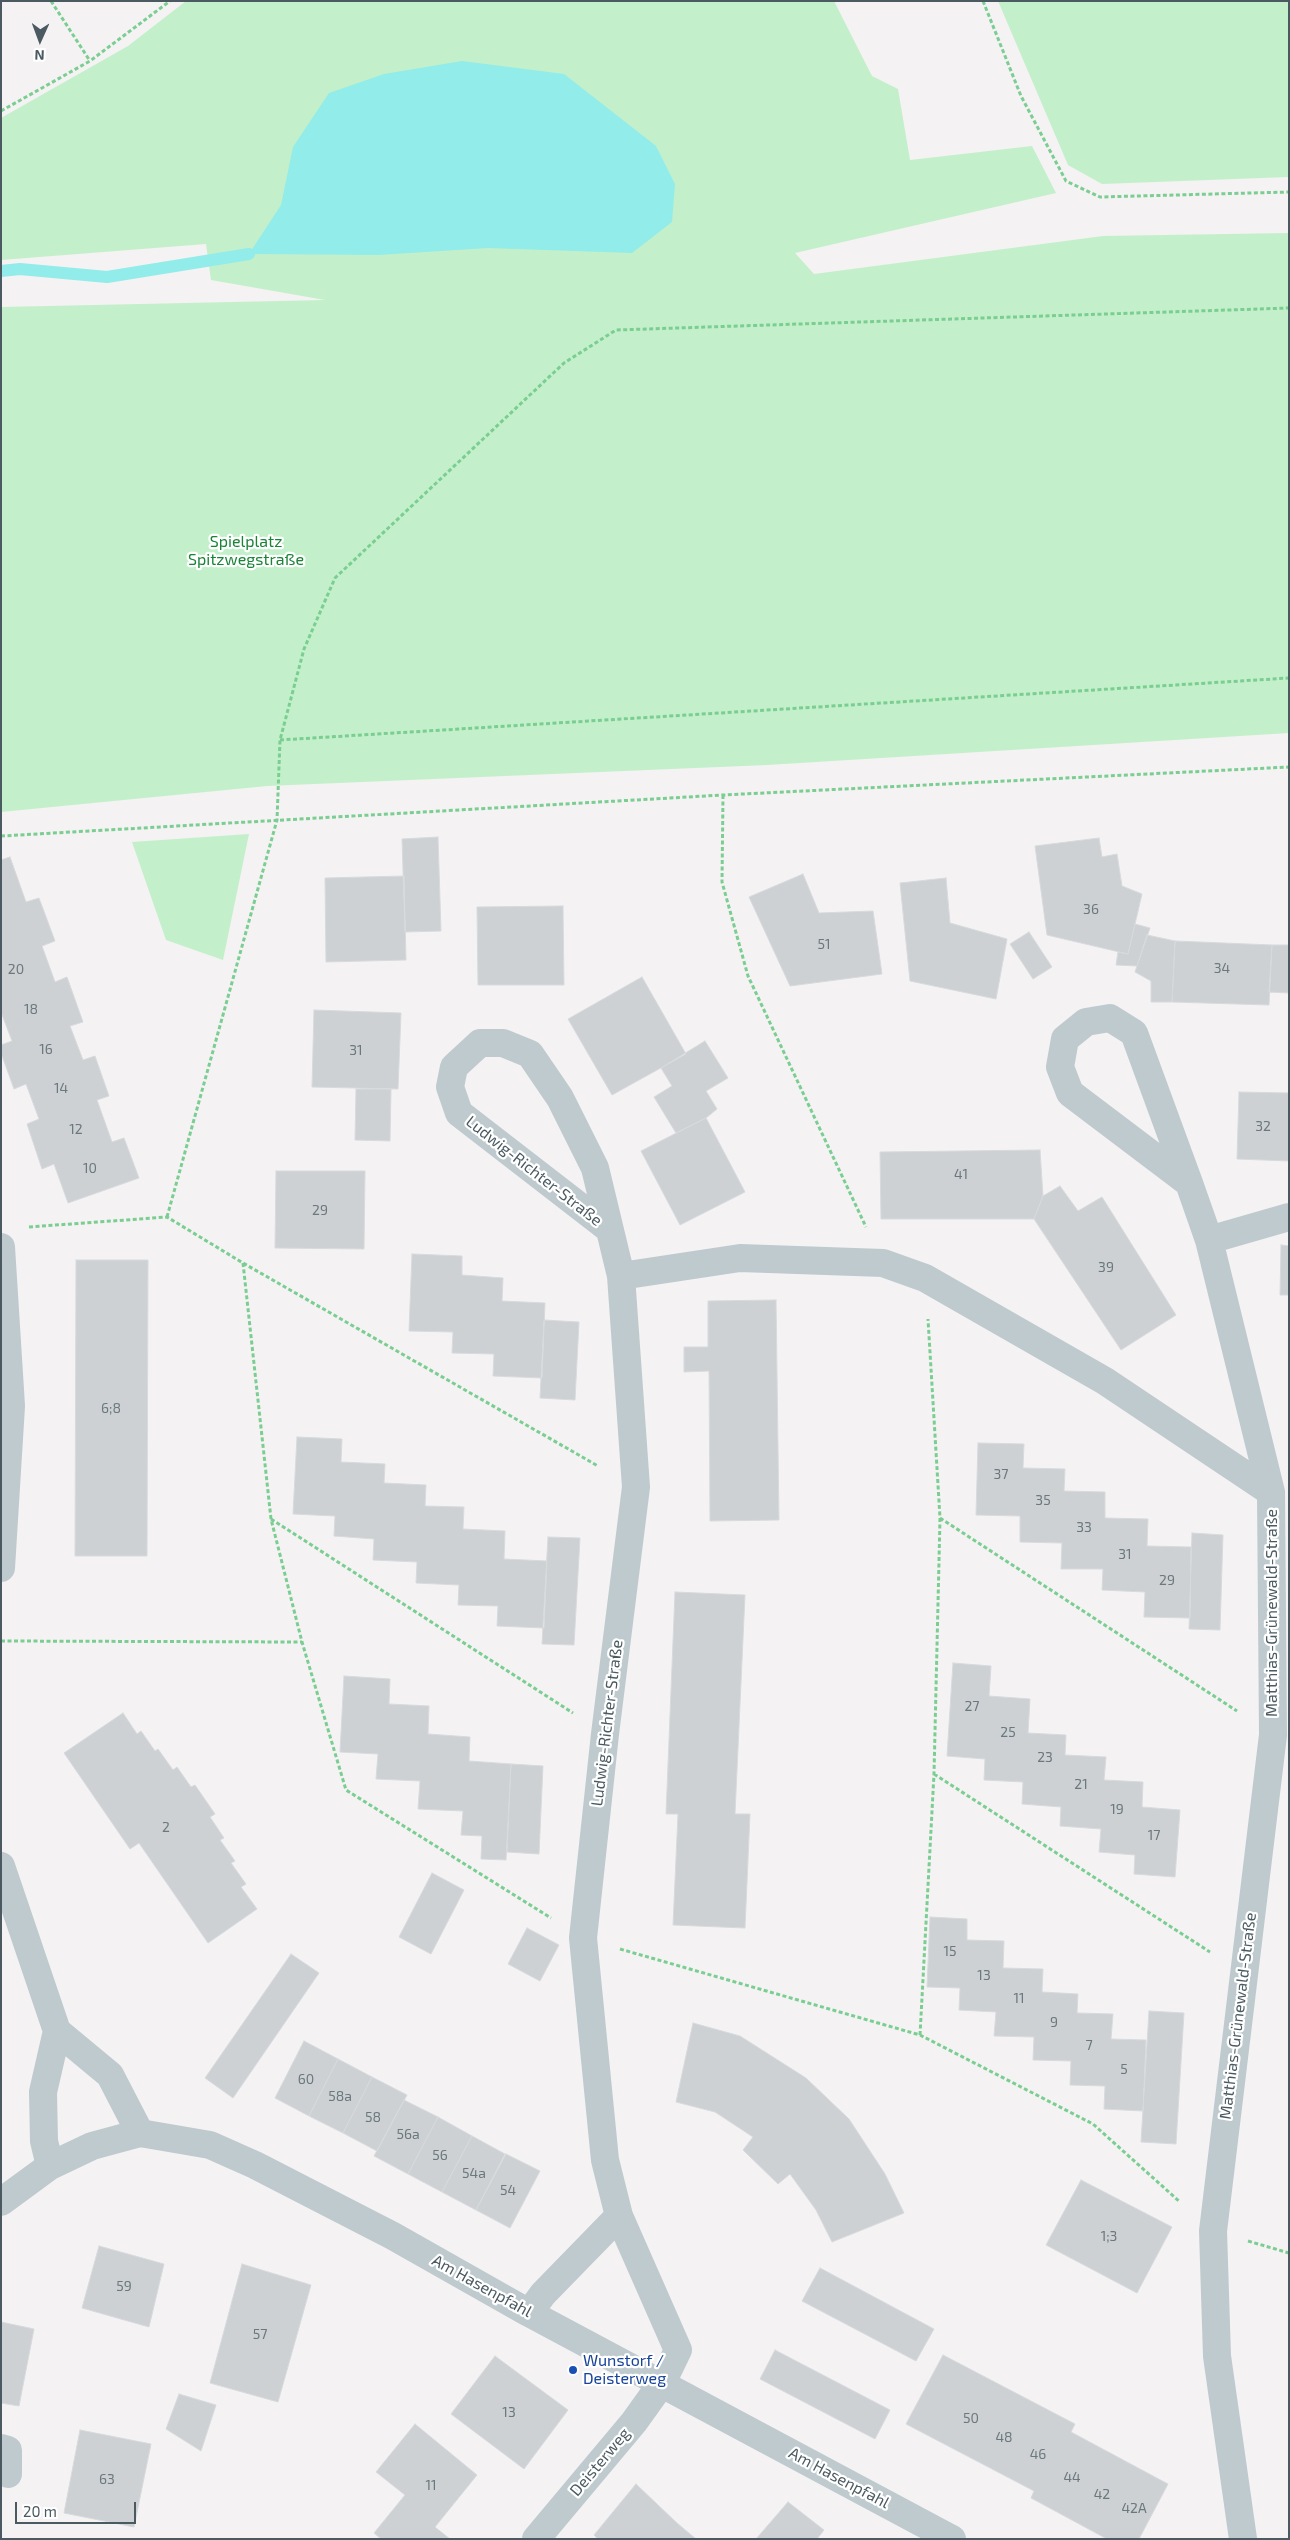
<!DOCTYPE html>
<meta charset="utf-8">
<style>
body{margin:0}
#map{position:relative;width:1290px;height:2540px;overflow:hidden;background:#f4f2f3;font-family:"Exo 2",sans-serif}
canvas{display:block}
.frame{position:absolute;inset:0;border:2px solid #4a5a60;pointer-events:none}
.north{position:absolute;left:15px;top:15px;width:50px;height:50px;-webkit-text-stroke:4px #fff;paint-order:stroke;rotate:182deg;font-size:14px;font-weight:700;line-height:20px;text-align:center;color:#4a5a60}
.north::after{content:'';display:block;margin:auto;width:18px;height:22px;background:#4a5a60;clip-path:polygon(50% 0,100% 100%,50% 72%,0 100%)}
.scale{position:absolute;left:15px;top:2502px;width:121px;height:22px;box-sizing:border-box;border:2px solid #4a5a60;border-top:0;padding-left:6px;font-size:15px;line-height:18px;white-space:nowrap;color:#4a5a60;-webkit-text-stroke:4px #fff;paint-order:stroke}
</style>
<div id="map">
<canvas width="1290" height="2540"></canvas>
<div class="frame"></div>
<div class="north">N</div>
<div class="scale">20 m</div>
</div>
<script>
const c = document.querySelector('canvas').getContext('2d');
c.lineJoin = 'round';
function fillPath(path, color) {
  c.fillStyle = color;
  c.fill(path, 'evenodd');
}
function toPath(rows) {
  const path = new Path2D();
  for (const r of rows) {
    path.moveTo(r[0], r[1]);
    for (let i = 2; i < r.length; i += 2) path.lineTo(r[i], r[i + 1]);
  }
  return path;
}
function stroke(path, color, width, dash) {
  c.strokeStyle = color;
  c.lineWidth = width;
  c.lineCap = dash ? 'butt' : 'round';
  c.setLineDash(dash || []);
  c.stroke(path);
}
function drawText(font, color, halo, rows, align = 'center') {
  c.font = font + ' "Exo 2",sans-serif';
  c.lineWidth = 4.5;
  c.setLineDash([]);
  c.textBaseline = 'middle';
  c.strokeStyle = halo;
  c.fillStyle = color;
  for (const [text, x, y, turn = 0] of rows) {
    c.save();
    c.translate(x, y);
    c.rotate((+turn || 0) * Math.PI / 180);
    c.textAlign = isNaN(turn) ? turn : align;
    if (halo) c.strokeText(text, 0, 0);
    c.fillText(text, 0, 0);
    c.restore();
  }
}
fillPath(toPath([
 [186,1,834,1,872,76,898,89,910,160,1032,146,1056,193,795,253,814,274,1103,236,1289,233,1289,733,767,765,267,786,1,812,1,307,325,300,211,280,206,244,1,260,1,118,128,46],
 [998,1,1289,1,1289,177,1102,184,1068,165],
 [249,834,223,960,166,940,132,842]
]), '#c3f0ca');
fillPath(toPath([
 [462,61,564,74,656,146,675,184,672,222,632,253,488,248,378,255,249,254,281,205,293,147,329,93,384,74]
]), '#91ecea');
stroke(toPath([
 [1,271,20,269,107,277,249,254]
]), '#91ecea', 12);
const building = toPath([
 [438,837,441,931,405,932,402,839,438,837],
 [1099,838,1102,857,1117,854,1122,886,1142,894,1128,954,1047,935,1035,846,1099,838],
 [10,857,26,902,39,898,55,941,42,946,55,982,67,977,83,1022,70,1026,83,1060,95,1056,109,1096,97,1100,112,1142,124,1138,139,1178,68,1203,54,1164,42,1169,27,1124,39,1119,26,1084,14,1089,1,1053,1,1045,12,1041,1,1012,1,860,10,857],
 [803,874,819,913,873,911,882,974,790,986,749,897,803,874],
 [404,876,406,960,326,962,325,878,404,876],
 [946,878,950,923,1007,939,996,999,910,981,900,883,946,878],
 [563,906,564,985,478,985,477,907,563,906],
 [1135,924,1150,928,1137,966,1116,965,1118,952,1128,954,1135,924],
 [1029,932,1052,967,1033,979,1010,944,1029,932],
 [1147,935,1175,941,1172,1002,1151,1002,1151,981,1135,972,1147,935],
 [1175,941,1272,945,1269,1005,1172,1002,1175,941],
 [1272,945,1289,945,1289,993,1269,992,1272,945],
 [642,977,686,1054,612,1095,568,1019,642,977],
 [314,1010,401,1013,398,1089,312,1087,314,1010],
 [705,1041,728,1078,706,1091,717,1109,706,1118,676,1133,654,1097,672,1086,661,1068,705,1041],
 [356,1089,391,1089,390,1141,355,1140,356,1089],
 [1239,1092,1289,1093,1289,1161,1237,1159,1239,1092],
 [706,1118,745,1192,680,1225,641,1151,706,1118],
 [1040,1150,1043,1196,1034,1219,881,1219,880,1152,1040,1150],
 [276,1171,365,1171,364,1249,275,1248,276,1171],
 [1060,1186,1078,1211,1102,1197,1176,1315,1121,1350,1034,1219,1043,1196,1060,1186],
 [1281,1245,1289,1246,1289,1295,1280,1295,1281,1245],
 [412,1254,462,1256,462,1275,503,1278,502,1301,545,1303,542,1378,493,1376,494,1354,452,1353,453,1332,409,1331,412,1254],
 [76,1260,148,1260,147,1556,75,1556,76,1260],
 [776,1300,779,1520,710,1521,709,1371,684,1372,684,1347,708,1347,708,1301,776,1300],
 [544,1320,579,1322,575,1400,540,1398,544,1320],
 [297,1437,342,1439,341,1462,385,1464,384,1483,426,1485,425,1506,464,1507,463,1529,505,1531,504,1559,547,1561,544,1628,497,1626,498,1606,458,1605,459,1585,416,1583,417,1562,373,1560,374,1539,334,1536,335,1516,293,1514,297,1437],
 [978,1443,1024,1444,1023,1468,1065,1469,1064,1491,1105,1492,1105,1518,1148,1519,1147,1546,1191,1547,1190,1618,1144,1617,1145,1592,1102,1590,1103,1569,1061,1569,1062,1543,1020,1542,1020,1516,976,1515,978,1443],
 [1192,1533,1223,1535,1220,1630,1189,1629,1192,1533],
 [548,1537,580,1538,574,1645,542,1644,548,1537],
 [675,1592,745,1595,735,1814,750,1814,745,1928,673,1925,678,1814,666,1814,675,1592],
 [953,1663,991,1666,989,1696,1030,1699,1028,1733,1066,1735,1065,1755,1106,1757,1104,1780,1143,1782,1142,1807,1180,1810,1175,1877,1134,1874,1135,1855,1099,1852,1101,1829,1060,1826,1061,1807,1022,1804,1023,1782,984,1780,985,1759,947,1756,953,1663],
 [344,1676,390,1679,389,1704,429,1706,428,1734,470,1737,469,1761,511,1764,506,1860,481,1859,482,1836,461,1835,463,1811,418,1809,420,1781,376,1779,378,1754,340,1752,344,1676],
 [123,1713,137,1734,141,1731,155,1751,158,1749,173,1770,177,1767,191,1787,195,1785,215,1814,210,1817,224,1838,220,1840,235,1861,231,1863,246,1884,241,1887,257,1909,208,1943,139,1843,130,1849,64,1753,123,1713],
 [511,1764,543,1766,539,1854,507,1852,511,1764],
 [432,1873,464,1890,431,1954,399,1937,432,1873],
 [930,1917,967,1919,967,1940,1004,1941,1003,1968,1043,1969,1042,1992,1078,1994,1077,2013,1113,2014,1111,2039,1146,2040,1143,2111,1104,2109,1105,2086,1070,2085,1071,2061,1033,2060,1034,2037,994,2036,996,2012,959,2010,960,1988,927,1987,930,1917],
 [527,1928,559,1945,540,1981,508,1964,527,1928],
 [291,1954,319,1973,233,2098,205,2078,291,1954],
 [1149,2011,1184,2013,1176,2144,1141,2142,1149,2011],
 [693,2023,740,2036,806,2078,849,2119,885,2174,904,2213,832,2242,816,2210,790,2174,778,2184,743,2150,753,2137,715,2112,676,2102,693,2023],
 [304,2041,338,2059,309,2116,275,2098,304,2041],
 [338,2059,372,2077,343,2133,309,2116,338,2059],
 [372,2077,407,2095,377,2151,343,2133,372,2077],
 [404,2100,438,2117,408,2174,374,2156,404,2100],
 [438,2117,472,2136,442,2192,408,2174,438,2117],
 [472,2136,505,2154,476,2210,442,2192,472,2136],
 [506,2154,540,2171,510,2228,476,2210,506,2154],
 [1081,2180,1172,2227,1137,2293,1046,2245,1081,2180],
 [99,2246,164,2264,149,2327,82,2308,99,2246],
 [242,2264,311,2285,278,2402,210,2383,242,2264],
 [820,2268,934,2329,916,2361,802,2301,820,2268],
 [1,2322,34,2329,19,2406,1,2403,1,2322],
 [775,2350,890,2410,875,2439,760,2379,775,2350],
 [943,2355,1075,2424,1071,2432,1168,2484,1139,2539,1107,2539,1031,2498,1034,2491,906,2424,943,2355],
 [495,2356,568,2410,524,2469,451,2414,495,2356],
 [179,2394,216,2405,201,2451,166,2429,179,2394],
 [415,2424,477,2475,435,2527,450,2539,381,2539,374,2533,405,2495,376,2472,415,2424],
 [80,2430,151,2444,134,2527,64,2513,80,2430],
 [636,2484,677,2523,696,2539,598,2539,594,2535,636,2484],
 [788,2502,824,2530,817,2539,756,2539,788,2502]
]);
fillPath(building, '#cdd1d4');
stroke(building, '#d7dadd', 1);
stroke(toPath([
 [51,1,90,61],
 [983,1,1021,96,1066,181,1100,197,1289,192],
 [1,111,90,61,170,1],
 [280,740,1289,678],
 [723,795,722,882,748,976,866,1227],
 [1,836,723,795,1289,767],
 [167,1217,277,820,280,740,304,649,335,578,564,363,616,330,1289,308],
 [29,1227,167,1217,243,1263,598,1466],
 [243,1263,271,1519,302,1642,346,1790,551,1918],
 [940,1518,1237,1711],
 [271,1519,573,1713],
 [1,1641,302,1642],
 [934,1774,1210,1952],
 [620,1949,920,2035,1093,2124,1180,2202],
 [920,2035,934,1774,940,1518,928,1319],
 [1248,2241,1289,2253]
]), '#7bce92', 3, [4, 2.5]);
stroke(toPath([
 [1189,1183,1070,1093,1060,1067,1065,1039,1086,1022,1110,1018,1134,1033,1189,1183,1209,1240,1271,1492,1273,1735,1213,2231,1217,2356,1243,2539],
 [1209,1240,1289,1217],
 [1,1247,11,1406,1,1568],
 [621,1276,740,1258,883,1263,925,1278,1105,1381,1271,1492],
 [1,1866,57,2031,110,2075,140,2133],
 [50,2166,44,2141,43,2092,57,2031],
 [1,2202,50,2166,92,2146,140,2133,210,2145,255,2165,393,2236,529,2313,952,2539],
 [529,2313,543,2294,619,2216],
 [1,2448,8,2450,8,2474],
 [536,2539,634,2422,662,2383,678,2350,619,2216,605,2160,583,1938,605,1734,636,1487,621,1276,595,1168,560,1098,530,1054,503,1043,480,1043,454,1067,450,1087,459,1113,609,1229]
]), '#becace', 28);
for (const [x, y, r, color] of [
 [573,2370,5,"#1a4fb4"]
]) {
  const dot = new Path2D();
  dot.arc(x, y, r, 0, 2 * Math.PI);
  c.fillStyle = color;
  c.fill(dot);
  stroke(dot, '#fff', 2);
}
drawText('14px', '#6b787d', null, [
 ["36",1091,909],
 ["51",824,944],
 ["34",1222,968],
 ["20",16,969],
 ["18",31,1009],
 ["16",46,1049],
 ["31",356,1050],
 ["14",61,1088],
 ["32",1263,1126],
 ["12",76,1129],
 ["10",90,1168],
 ["41",961,1174],
 ["29",320,1210],
 ["39",1106,1267],
 ["6;8",111,1408],
 ["37",1001,1474],
 ["35",1043,1500],
 ["33",1084,1527],
 ["31",1125,1554],
 ["29",1167,1580],
 ["27",972,1706],
 ["25",1008,1732],
 ["23",1045,1757],
 ["21",1081,1784],
 ["19",1117,1809],
 ["2",166,1827],
 ["17",1154,1835],
 ["15",950,1951],
 ["13",984,1975],
 ["11",1019,1998],
 ["9",1054,2022],
 ["7",1089,2045],
 ["5",1124,2069],
 ["60",306,2079],
 ["58a",340,2096],
 ["58",373,2117],
 ["56a",408,2134],
 ["56",440,2155],
 ["54a",474,2173],
 ["54",508,2190],
 ["1;3",1109,2236],
 ["59",124,2286],
 ["57",260,2334],
 ["13",509,2412],
 ["50",971,2418],
 ["48",1004,2437],
 ["46",1038,2454],
 ["44",1072,2477],
 ["63",107,2479],
 ["11",431,2485],
 ["42",1102,2494],
 ["42A",1134,2508]
]);
drawText('16px', '#198336', '#fff', [
 ["Spielplatz",246,542],
 ["Spitzwegstraße",246,560]
]);
drawText('16px', '#4a5a60', '#fff', [
 ["Ludwig-Richter-Straße",534,1171,38],
 ["Matthias-Grünewald-Straße",1272,1613,-90],
 ["Ludwig-Richter-Straße",607,1723,-83],
 ["Matthias-Grünewald-Straße",1238,2016,-83],
 ["Am Hasenpfahl",482,2286,29],
 ["Deisterweg",600,2462,-50],
 ["Am Hasenpfahl",839,2478,28]
]);
drawText('16px', '#164399', '#fff', [
 ["Wunstorf /",583,2361],
 ["Deisterweg",583,2379]
], 'left');
</script>
